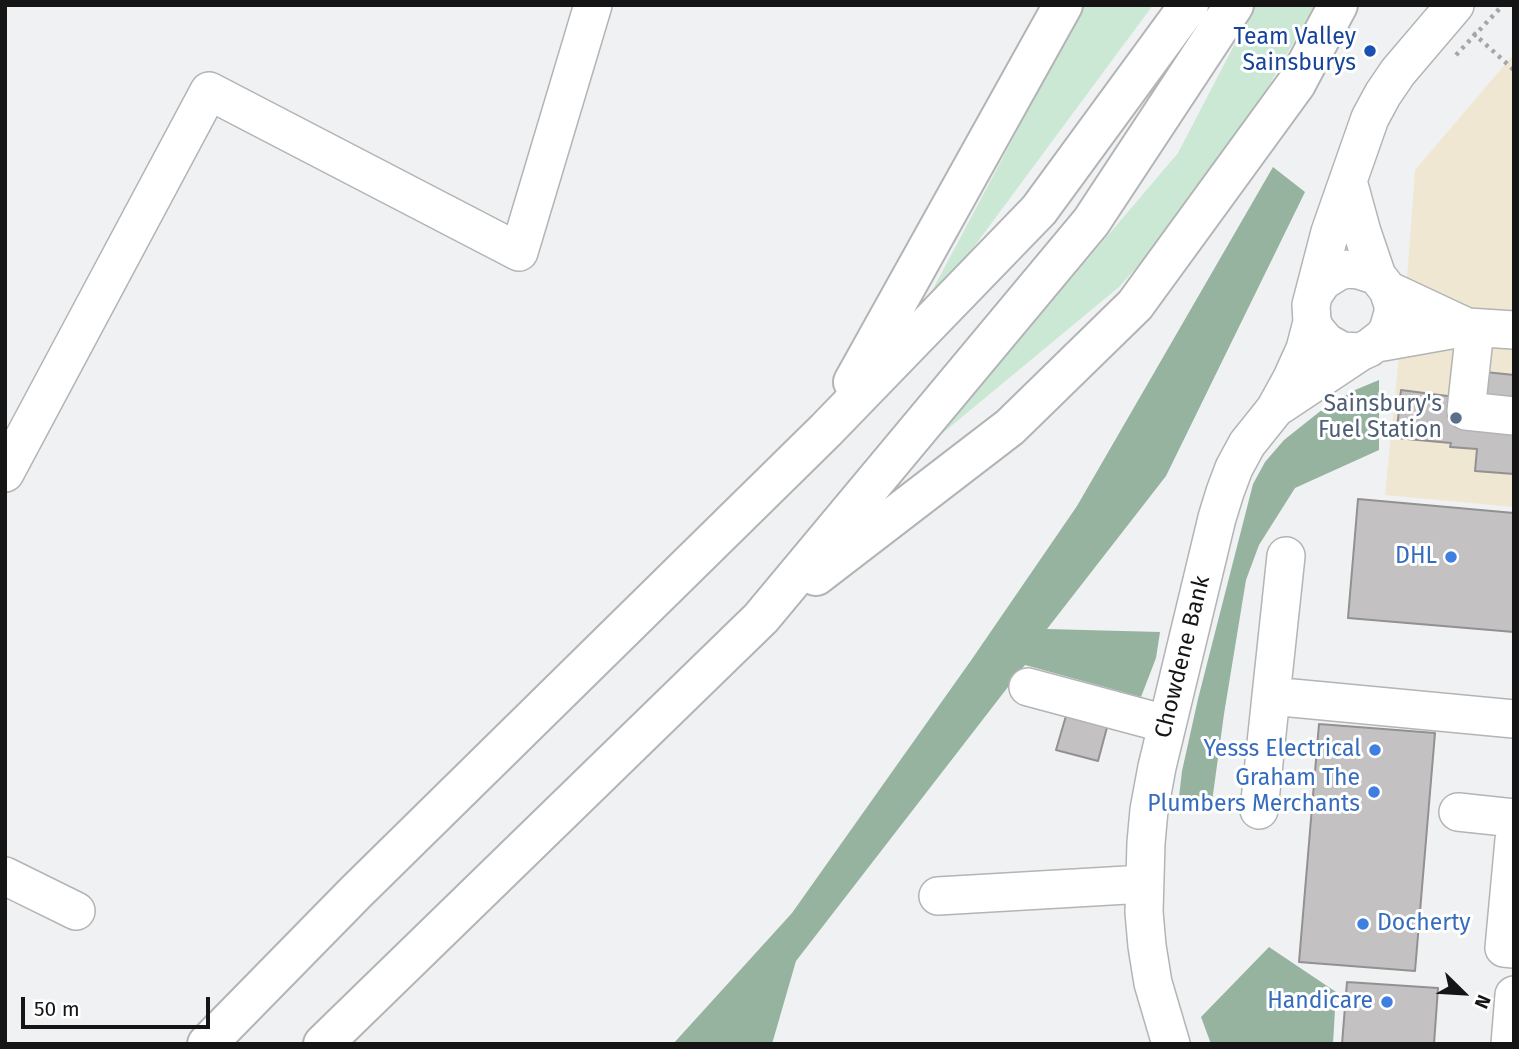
<!DOCTYPE html>
<style>
body{margin:0}
#map{position:relative;width:1519px;height:1049px;overflow:hidden;background:#f0f1f3;font-family:"Fira Sans",sans-serif}
canvas{display:block}
.frame{position:absolute;inset:0;border:7px solid #151516;pointer-events:none}
.north{position:absolute;left:1428px;top:958px;width:70px;height:70px;-webkit-text-stroke:5px #fff;paint-order:stroke;rotate:114deg;font-size:19px;font-weight:700;line-height:28px;text-align:center;color:#151516}
.north::after{content:'';display:block;margin:auto;width:24px;height:32px;background:#151516;clip-path:polygon(50% 0,100% 100%,50% 72%,0 100%)}
.scale{position:absolute;left:21px;top:997px;width:189px;height:32px;box-sizing:border-box;border:4px solid #151516;border-top:0;padding-left:9px;font-size:21px;line-height:24px;white-space:nowrap;color:#151516;-webkit-text-stroke:5px #fff;paint-order:stroke}
</style>
<div id="map">
<canvas width="1519" height="1049"></canvas>
<div class="frame"></div>
<div class="north">N</div>
<div class="scale">50 m</div>
</div>
<script>
const c = document.querySelector('canvas').getContext('2d');
c.lineJoin = 'round';
function fillPath(path, color) {
  c.fillStyle = color;
  c.fill(path, 'evenodd');
}
function toPath(rows) {
  const path = new Path2D();
  for (const r of rows) {
    path.moveTo(r[0], r[1]);
    for (let i = 2; i < r.length; i += 2) path.lineTo(r[i], r[i + 1]);
  }
  return path;
}
function stroke(path, color, width, dash) {
  c.strokeStyle = color;
  c.lineWidth = width;
  c.lineCap = dash ? 'butt' : 'round';
  c.setLineDash(dash || []);
  c.stroke(path);
}
function drawText(font, color, halo, rows, align = 'center') {
  c.font = font + ' "Fira Sans",sans-serif';
  c.lineWidth = 6;
  c.setLineDash([]);
  c.textBaseline = 'middle';
  c.strokeStyle = halo;
  c.fillStyle = color;
  for (const [text, x, y, turn = 0] of rows) {
    c.save();
    c.translate(x, y);
    c.rotate((+turn || 0) * Math.PI / 180);
    c.textAlign = isNaN(turn) ? turn : align;
    if (halo) c.strokeText(text, 0, 0);
    c.fillText(text, 0, 0);
    c.restore();
  }
}
fillPath(toPath([
 [1514,54,1514,507,1385,495,1408,266,1415,170]
]), '#efe7d1');
fillPath(toPath([
 [1084,5,1153,5,908,336],
 [1255,5,1315,5,1217,176,1119,287,933,441,1178,153]
]), '#cbe8d4');
fillPath(toPath([
 [1273,167,1305,192,1166,476,1047,629,1160,632,1156,658,1141,697,1025,665,796,961,772,1044,673,1044,792,913,972,659,1077,506],
 [1379,380,1379,450,1295,488,1259,545,1246,580,1224,714,1211,809,1177,814,1182,771,1198,699,1253,484,1265,462,1284,440,1323,409,1355,390],
 [1269,947,1336,992,1333,1044,1211,1044,1201,1017]
]), '#96b39f');
const building = toPath([
 [1485,372,1514,375,1514,474,1475,471,1477,449,1450,447,1451,443,1396,438,1401,390,1455,397,1485,372],
 [1358,499,1514,513,1514,632,1348,618,1358,499],
 [1068,709,1109,720,1098,761,1056,750,1068,709],
 [1319,724,1435,733,1415,971,1299,962,1319,724],
 [1347,982,1438,988,1434,1044,1342,1044,1347,982]
]);
fillPath(building, '#c3c1c2');
stroke(building, '#929091', 2);
const minor = toPath([
 [1348,181,1362,232,1377,276],
 [1388,290,1467,327,1514,330],
 [1316,291,1323,281,1339,271,1349,269,1359,270,1377,276,1388,290,1393,305,1393,313,1388,330,1383,337,1369,348,1360,352,1342,351,1326,342,1316,330,1312,322,1311,305,1330,232,1370,118,1383,94,1398,72,1455,5],
 [1475,329,1466,411,1514,416],
 [1377,343,1467,327],
 [1279,406,1360,352],
 [5,473,209,91,519,252,593,5],
 [1286,556,1271,696,1514,719],
 [1028,687,1166,724],
 [1259,810,1271,696],
 [1458,812,1514,818],
 [1514,840,1504,948,1514,949],
 [5,876,76,911],
 [938,896,1144,884],
 [1171,1044,1153,983,1147,946,1144,912,1146,843,1149,810,1157,767,1217,518,1225,492,1234,468,1247,444,1275,409,1291,380,1305,349,1312,322],
 [1510,1044,1514,995]
]);
const highway = toPath([
 [853,382,1063,5],
 [816,576,1010,427,1135,305,1296,84,1338,5],
 [207,1044,356,892,826,430,1039,210,1189,5],
 [323,1044,761,618,1091,222,1234,5]
]);
stroke(minor, '#b2b4b5', 40);
stroke(highway, '#b2b4b5', 42);
stroke(toPath([
 [1473,33,1514,70],
 [1456,55,1503,5]
]), '#a5a6a8', 4.5, [3.5, 5]);
stroke(minor, '#fff', 37);
stroke(highway, '#fff', 38);
for (const [x, y, r, color] of [
 [1370,51,7,"#1a4fb4"],
 [1456,418,7,"#5c6f8a"],
 [1451,557,7,"#3f7fe0"],
 [1375,750,7,"#3f7fe0"],
 [1374,792,7,"#3f7fe0"],
 [1363,924,7,"#3f7fe0"],
 [1387,1002,7,"#3f7fe0"]
]) {
  const dot = new Path2D();
  dot.arc(x, y, r, 0, 2 * Math.PI);
  c.fillStyle = color;
  c.fill(dot);
  stroke(dot, '#fff', 2.5);
}
drawText('23px', '#164399', '#fff', [
 ["Team Valley",1356,38],
 ["Sainsburys",1356,64]
], 'right');
drawText('23px', '#4e5e75', '#fff', [
 ["Sainsbury's",1442,405],
 ["Fuel Station",1442,431]
], 'right');
drawText('23px', '#366cbe', '#fff', [
 ["DHL",1437,557],
 ["Yesss Electrical",1361,750],
 ["Graham The",1360,779],
 ["Plumbers Merchants",1360,805],
 ["Docherty",1377,924,"left"],
 ["Handicare",1373,1002]
], 'right');
drawText('23px', '#151516', '#fff', [
 ["Chowdene Bank",1183,657,-76]
]);
</script>
